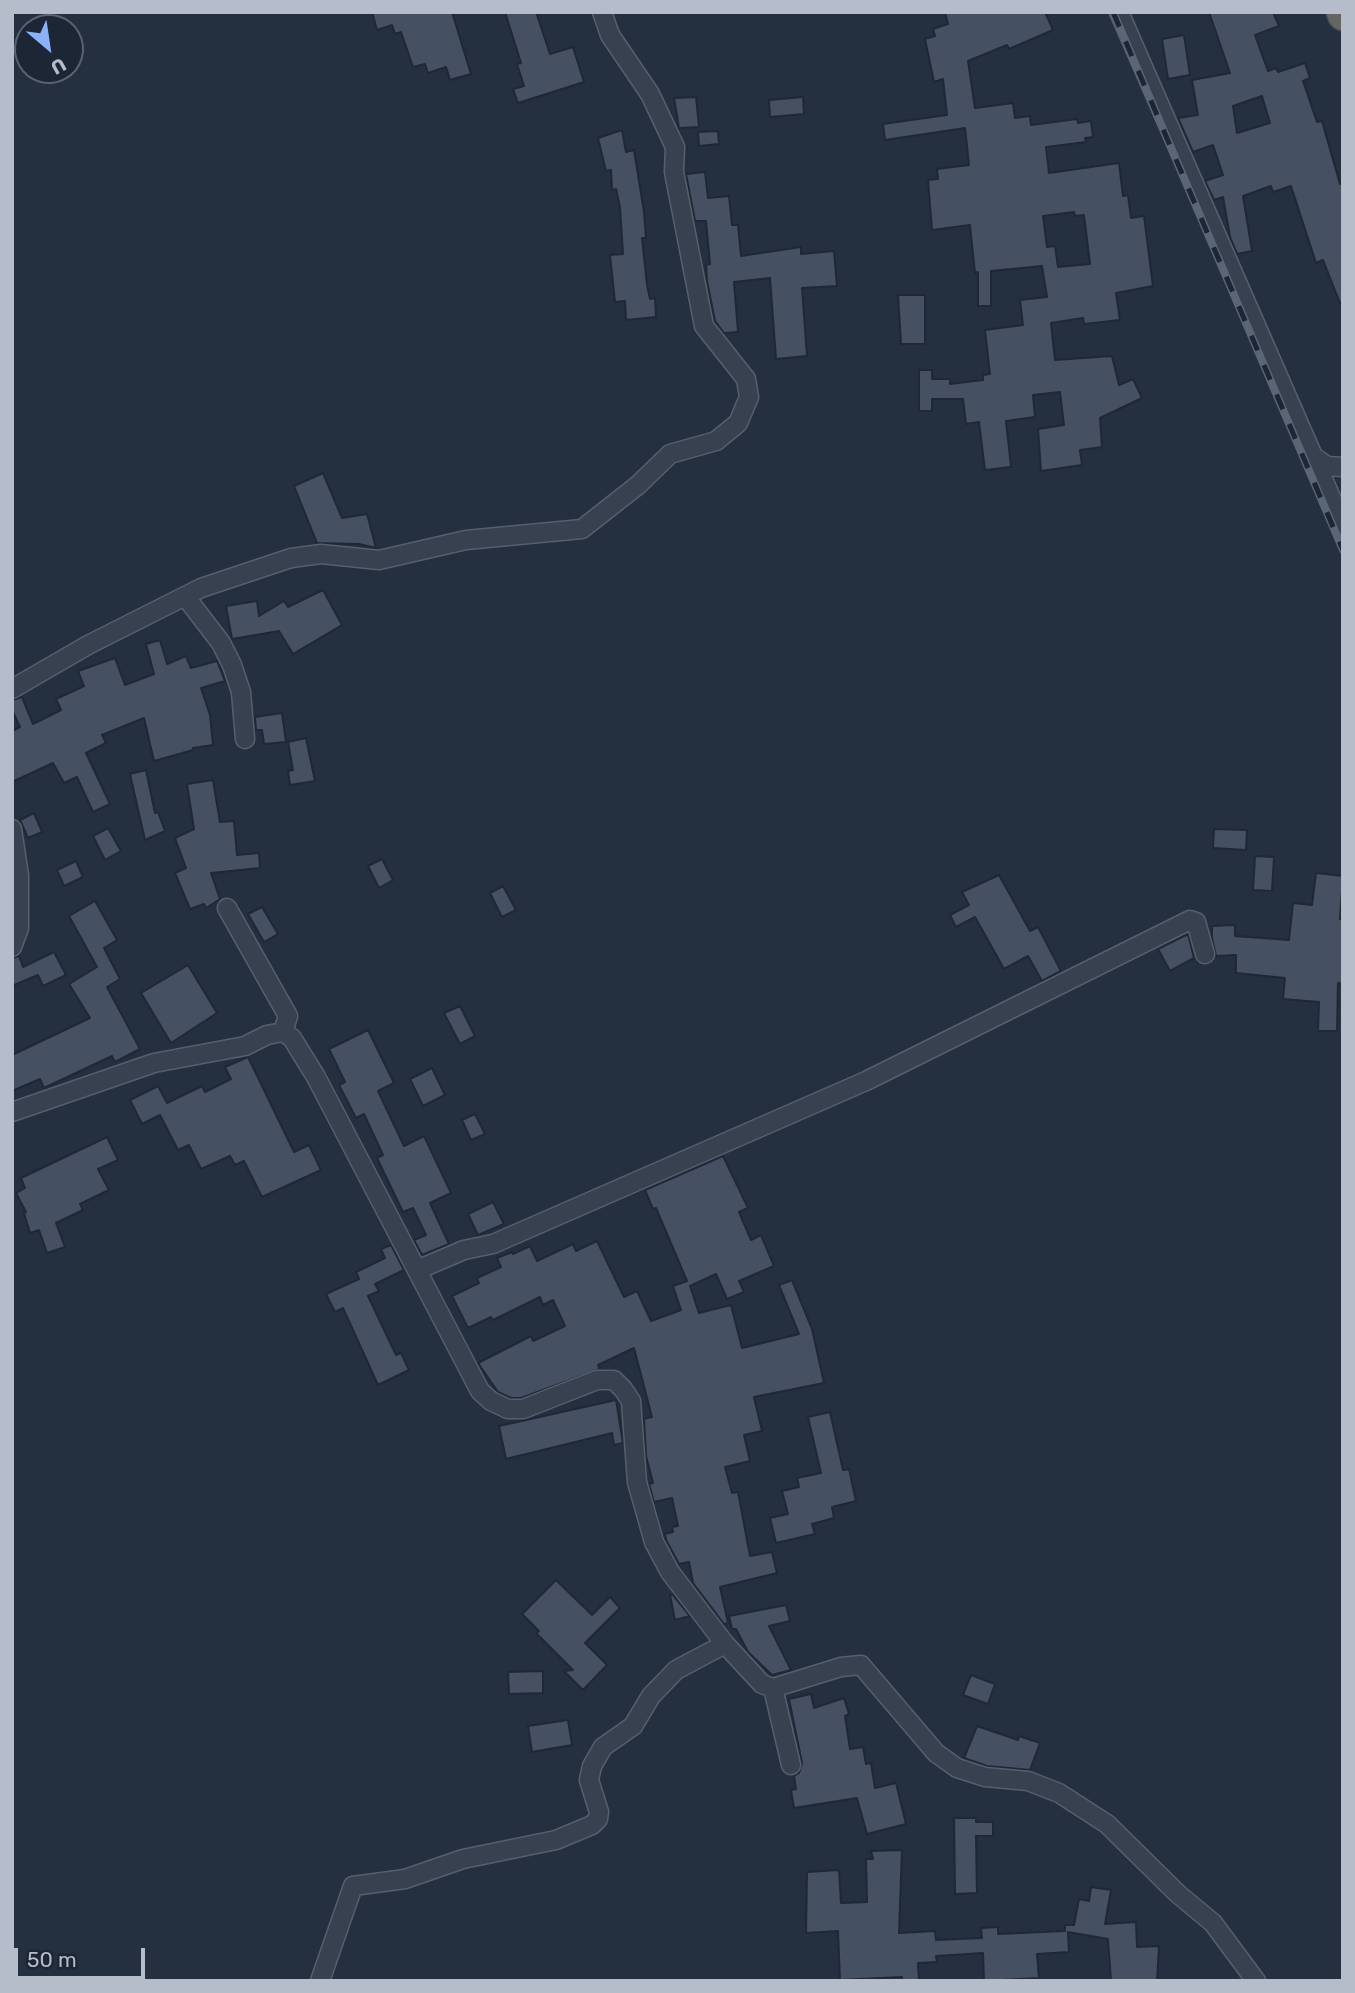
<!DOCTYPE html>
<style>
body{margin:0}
#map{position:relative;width:1355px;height:1993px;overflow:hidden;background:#242f3f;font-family:Rubik,sans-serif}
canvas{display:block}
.frame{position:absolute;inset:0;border:14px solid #b5bcca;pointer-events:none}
.north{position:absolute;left:14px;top:14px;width:70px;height:70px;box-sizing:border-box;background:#1d2634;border:2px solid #5a6270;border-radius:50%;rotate:151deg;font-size:19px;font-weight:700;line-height:28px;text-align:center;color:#b5bcca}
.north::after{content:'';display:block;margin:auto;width:24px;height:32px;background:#8ab1f9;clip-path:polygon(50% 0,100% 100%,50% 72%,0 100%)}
.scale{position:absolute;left:14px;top:1948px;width:131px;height:32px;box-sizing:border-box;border:4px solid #b5bcca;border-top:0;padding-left:9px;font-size:21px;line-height:24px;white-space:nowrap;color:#b5bcca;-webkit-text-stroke:5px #1d2634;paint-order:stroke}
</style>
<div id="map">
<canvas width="1355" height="1993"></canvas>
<div class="frame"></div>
<div class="north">U</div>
<div class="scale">50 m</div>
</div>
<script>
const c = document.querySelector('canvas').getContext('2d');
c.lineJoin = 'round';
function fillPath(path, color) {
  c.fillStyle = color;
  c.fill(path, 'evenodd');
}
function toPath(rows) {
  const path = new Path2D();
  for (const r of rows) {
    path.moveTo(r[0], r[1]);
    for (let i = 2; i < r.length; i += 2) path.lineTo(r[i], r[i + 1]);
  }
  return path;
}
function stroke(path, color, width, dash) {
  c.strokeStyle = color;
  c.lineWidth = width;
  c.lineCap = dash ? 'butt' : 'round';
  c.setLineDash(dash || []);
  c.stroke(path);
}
const building = toPath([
 [372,12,452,12,471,74,450,80,446,67,428,73,425,64,413,67,401,32,395,34,392,25,377,30,372,12],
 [505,12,536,12,550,54,573,47,584,82,518,103,513,89,524,86,517,64,521,63,505,12],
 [945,12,1045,12,1053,30,1009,49,1007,45,968,61,975,108,1013,103,1015,118,1030,116,1031,125,1077,119,1078,123,1091,121,1093,137,1085,138,1086,142,1046,147,1049,173,1119,163,1123,196,1128,195,1131,218,1144,216,1153,286,1116,293,1120,320,1084,324,1083,318,1051,323,1055,360,1112,356,1119,385,1133,379,1142,398,1100,418,1102,447,1080,450,1082,465,1041,471,1038,429,1064,425,1060,392,1033,395,1035,417,1006,421,1011,467,985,470,979,422,966,424,963,399,932,399,932,411,919,411,919,370,932,370,932,379,950,379,950,384,983,380,983,375,990,374,985,330,1023,325,1020,300,1047,297,1042,266,991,271,991,306,978,306,978,272,975,273,970,225,932,230,928,180,938,179,937,169,969,165,965,128,885,140,883,124,947,115,943,79,934,82,925,39,935,36,933,29,948,24,945,12],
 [1074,212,1075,216,1084,215,1090,264,1058,267,1055,246,1047,247,1043,216,1074,212],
 [1209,12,1273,12,1279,26,1255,35,1268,71,1276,68,1278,72,1305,63,1310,78,1303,81,1317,122,1322,121,1340,184,1343,183,1343,302,1340,303,1323,260,1316,263,1291,186,1273,192,1271,186,1243,196,1252,251,1237,254,1230,237,1223,197,1214,200,1205,181,1223,175,1213,145,1193,152,1178,118,1198,115,1192,80,1230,73,1209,12],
 [1262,96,1270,123,1237,133,1233,106,1262,96],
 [1184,35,1190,75,1168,79,1162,39,1184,35],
 [696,97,699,127,679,128,674,98,696,97],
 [803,97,804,114,770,117,769,100,803,97],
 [622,130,626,152,634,150,644,212,646,238,642,238,647,285,650,299,655,298,656,317,626,320,625,301,615,302,610,255,623,254,620,207,616,189,612,190,611,170,606,171,598,138,622,130],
 [718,131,719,144,699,146,698,132,718,131],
 [705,172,708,198,729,196,732,225,738,225,741,256,801,247,801,254,834,251,837,286,802,288,807,356,776,359,770,278,734,282,738,332,724,333,715,321,707,281,706,265,710,264,706,221,695,221,686,174,705,172],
 [898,295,925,295,925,344,901,344,898,295],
 [323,473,342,518,367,514,376,548,359,544,317,543,294,486,323,473],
 [323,590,342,625,293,654,279,631,232,639,226,606,257,601,259,616,284,601,288,607,323,590],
 [160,640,167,664,186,656,191,668,217,661,225,681,201,688,210,715,213,745,193,748,193,750,154,761,144,718,102,735,106,743,86,753,110,804,93,812,77,777,64,783,53,763,12,782,12,731,20,727,12,710,12,700,22,697,33,724,61,710,56,699,84,686,78,671,115,658,125,685,154,674,146,644,160,640],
 [282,713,286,742,264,744,262,730,256,730,255,717,282,713],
 [306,738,315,781,290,785,288,771,293,770,288,742,306,738],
 [146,770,155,813,158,812,165,831,145,840,130,774,146,770],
 [213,780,220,822,234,821,237,855,259,853,260,868,211,873,220,899,206,908,204,904,190,909,175,873,186,868,175,838,194,829,187,784,213,780],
 [34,813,42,832,28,838,20,820,34,813],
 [108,828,121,851,105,860,93,836,108,828],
 [1214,829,1247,830,1246,850,1213,848,1214,829],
 [1255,856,1274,857,1272,891,1253,890,1255,856],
 [382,859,393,880,379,888,368,866,382,859],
 [76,861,83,877,64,886,57,870,76,861],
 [1316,873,1343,876,1340,919,1343,920,1343,984,1338,983,1337,1031,1318,1031,1319,1002,1283,999,1285,978,1236,973,1236,955,1216,956,1212,938,1212,926,1235,925,1235,936,1289,940,1293,903,1312,905,1316,873],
 [999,875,1030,931,1038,927,1061,971,1042,981,1028,956,1004,969,975,917,956,927,950,915,969,905,962,892,999,875],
 [503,886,516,910,502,917,490,893,503,886],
 [95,901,117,940,104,948,120,979,107,987,140,1049,115,1062,112,1056,44,1088,40,1079,12,1091,12,1055,90,1018,69,984,97,967,69,916,95,901],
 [262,907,278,934,264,942,248,914,262,907],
 [1188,934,1194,958,1170,971,1158,949,1188,934],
 [54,952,66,975,43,986,38,975,12,986,12,958,19,956,23,967,54,952],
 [188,965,217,1013,171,1043,141,993,188,965],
 [460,1006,475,1036,460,1044,444,1013,460,1006],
 [368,1030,394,1083,378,1091,404,1146,424,1136,451,1193,430,1203,449,1244,422,1255,414,1240,426,1235,413,1208,403,1212,377,1158,383,1155,364,1114,356,1118,339,1085,345,1082,329,1049,368,1030],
 [248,1057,294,1152,309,1145,321,1170,262,1197,244,1161,235,1165,230,1156,201,1169,189,1145,178,1150,160,1115,142,1124,130,1100,158,1086,167,1103,202,1086,205,1092,231,1079,225,1067,248,1057],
 [432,1068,445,1095,423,1106,410,1079,432,1068],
 [475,1114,485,1134,471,1140,462,1120,475,1114],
 [107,1137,118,1160,98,1169,109,1190,80,1204,83,1210,56,1223,65,1247,47,1253,39,1230,30,1233,24,1213,26,1212,16,1193,25,1188,21,1178,107,1137],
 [723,1156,748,1208,739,1212,751,1240,761,1235,774,1266,739,1281,744,1292,727,1299,716,1274,690,1286,699,1313,731,1305,742,1348,799,1334,779,1285,792,1280,812,1329,824,1383,754,1397,762,1431,744,1435,750,1461,725,1467,732,1493,738,1492,750,1556,772,1552,777,1573,720,1587,728,1623,724,1624,693,1583,689,1562,679,1564,666,1540,665,1534,673,1532,672,1527,678,1526,672,1498,654,1502,649,1484,653,1483,646,1456,644,1419,652,1417,634,1348,598,1365,600,1369,521,1398,511,1398,498,1392,478,1363,531,1336,533,1341,565,1326,553,1300,543,1305,540,1297,493,1320,491,1317,468,1328,452,1296,479,1283,477,1278,501,1267,497,1258,512,1252,513,1254,530,1246,537,1261,573,1244,576,1251,597,1241,624,1297,637,1291,651,1321,681,1310,673,1286,687,1281,656,1208,653,1209,645,1190,723,1156],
 [493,1202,504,1224,478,1235,468,1214,493,1202],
 [391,1245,404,1270,375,1284,379,1291,368,1296,396,1355,401,1353,409,1370,378,1385,343,1308,335,1312,326,1294,359,1279,356,1272,385,1258,381,1249,391,1245],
 [616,1400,623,1443,614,1445,612,1433,506,1459,499,1426,616,1400],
 [830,1412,843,1470,849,1469,856,1501,832,1507,834,1518,812,1524,815,1534,776,1543,770,1518,788,1514,782,1491,799,1487,797,1478,821,1473,808,1417,830,1412],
 [556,1580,592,1615,610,1597,620,1608,585,1643,607,1665,583,1690,564,1671,573,1670,536,1633,539,1631,522,1614,556,1580],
 [670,1595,673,1595,690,1616,675,1620,670,1595],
 [786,1605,790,1621,769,1626,791,1670,772,1675,748,1652,736,1629,732,1629,729,1616,786,1605],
 [543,1671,543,1693,509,1694,508,1672,543,1671],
 [971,1675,995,1684,988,1704,963,1695,971,1675],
 [811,1694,814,1708,844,1698,849,1714,845,1716,850,1749,863,1747,866,1764,871,1763,875,1788,896,1783,906,1824,867,1834,857,1798,794,1808,791,1790,796,1789,794,1776,799,1773,802,1763,789,1699,811,1694],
 [568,1720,572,1745,532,1752,528,1726,568,1720],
 [977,1726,1018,1740,1019,1736,1040,1743,1030,1770,987,1766,964,1758,977,1726],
 [954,1818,976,1818,976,1822,993,1822,993,1836,976,1836,977,1893,955,1894,954,1818],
 [902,1850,899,1933,935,1931,936,1940,982,1938,981,1928,998,1927,998,1934,1065,1931,1065,1925,1074,1925,1079,1899,1089,1901,1091,1887,1111,1890,1105,1924,1136,1922,1137,1947,1159,1946,1157,1981,1111,1981,1108,1939,1068,1932,1069,1952,1037,1954,1039,1978,984,1981,983,1953,936,1956,937,1962,918,1963,919,1981,902,1981,902,1977,840,1980,838,1931,806,1933,807,1872,839,1870,841,1903,867,1902,866,1859,873,1859,871,1851,902,1850]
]);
fillPath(building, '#455063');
stroke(building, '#1f2836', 2);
const minor = toPath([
 [1119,12,1313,456,1327,466,1343,467],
 [1313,456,1343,525],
 [185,596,221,643,232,665,241,692,245,739],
 [12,689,88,645,201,588,291,558,321,554,379,560,466,540,582,529,638,485,670,454,716,441,738,423,749,397,746,379,704,326,674,172,675,147,650,94,610,35,602,12],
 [12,829,19,875,19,928,12,947],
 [227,908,288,1016,283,1032],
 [12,1112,154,1063,245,1046,267,1035,283,1032,292,1038,316,1077,480,1391,491,1401,508,1409,523,1409,597,1380,614,1380,623,1389,631,1401,637,1482,654,1542,670,1572,725,1644,762,1684,773,1688,841,1667,861,1665,936,1753,957,1768,985,1777,1028,1781,1059,1793,1107,1824,1178,1894,1213,1923,1256,1981],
 [417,1270,464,1250,493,1244,866,1081,1190,920,1196,922,1205,954],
 [773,1688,791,1765],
 [320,1981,353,1886,405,1879,463,1859,556,1840,592,1825,598,1819,599,1812,589,1780,592,1766,603,1747,633,1726,651,1696,676,1670,725,1644]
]);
const trunk = toPath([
 [1342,12,1343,15]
]);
stroke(minor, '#565f6d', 21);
stroke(trunk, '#434c5a', 33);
stroke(minor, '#38414f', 18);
stroke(trunk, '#666562', 30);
const rail = toPath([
 [1113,12,1343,550]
]);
stroke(rail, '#5a6576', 8);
stroke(rail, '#1d2634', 5, [16]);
</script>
